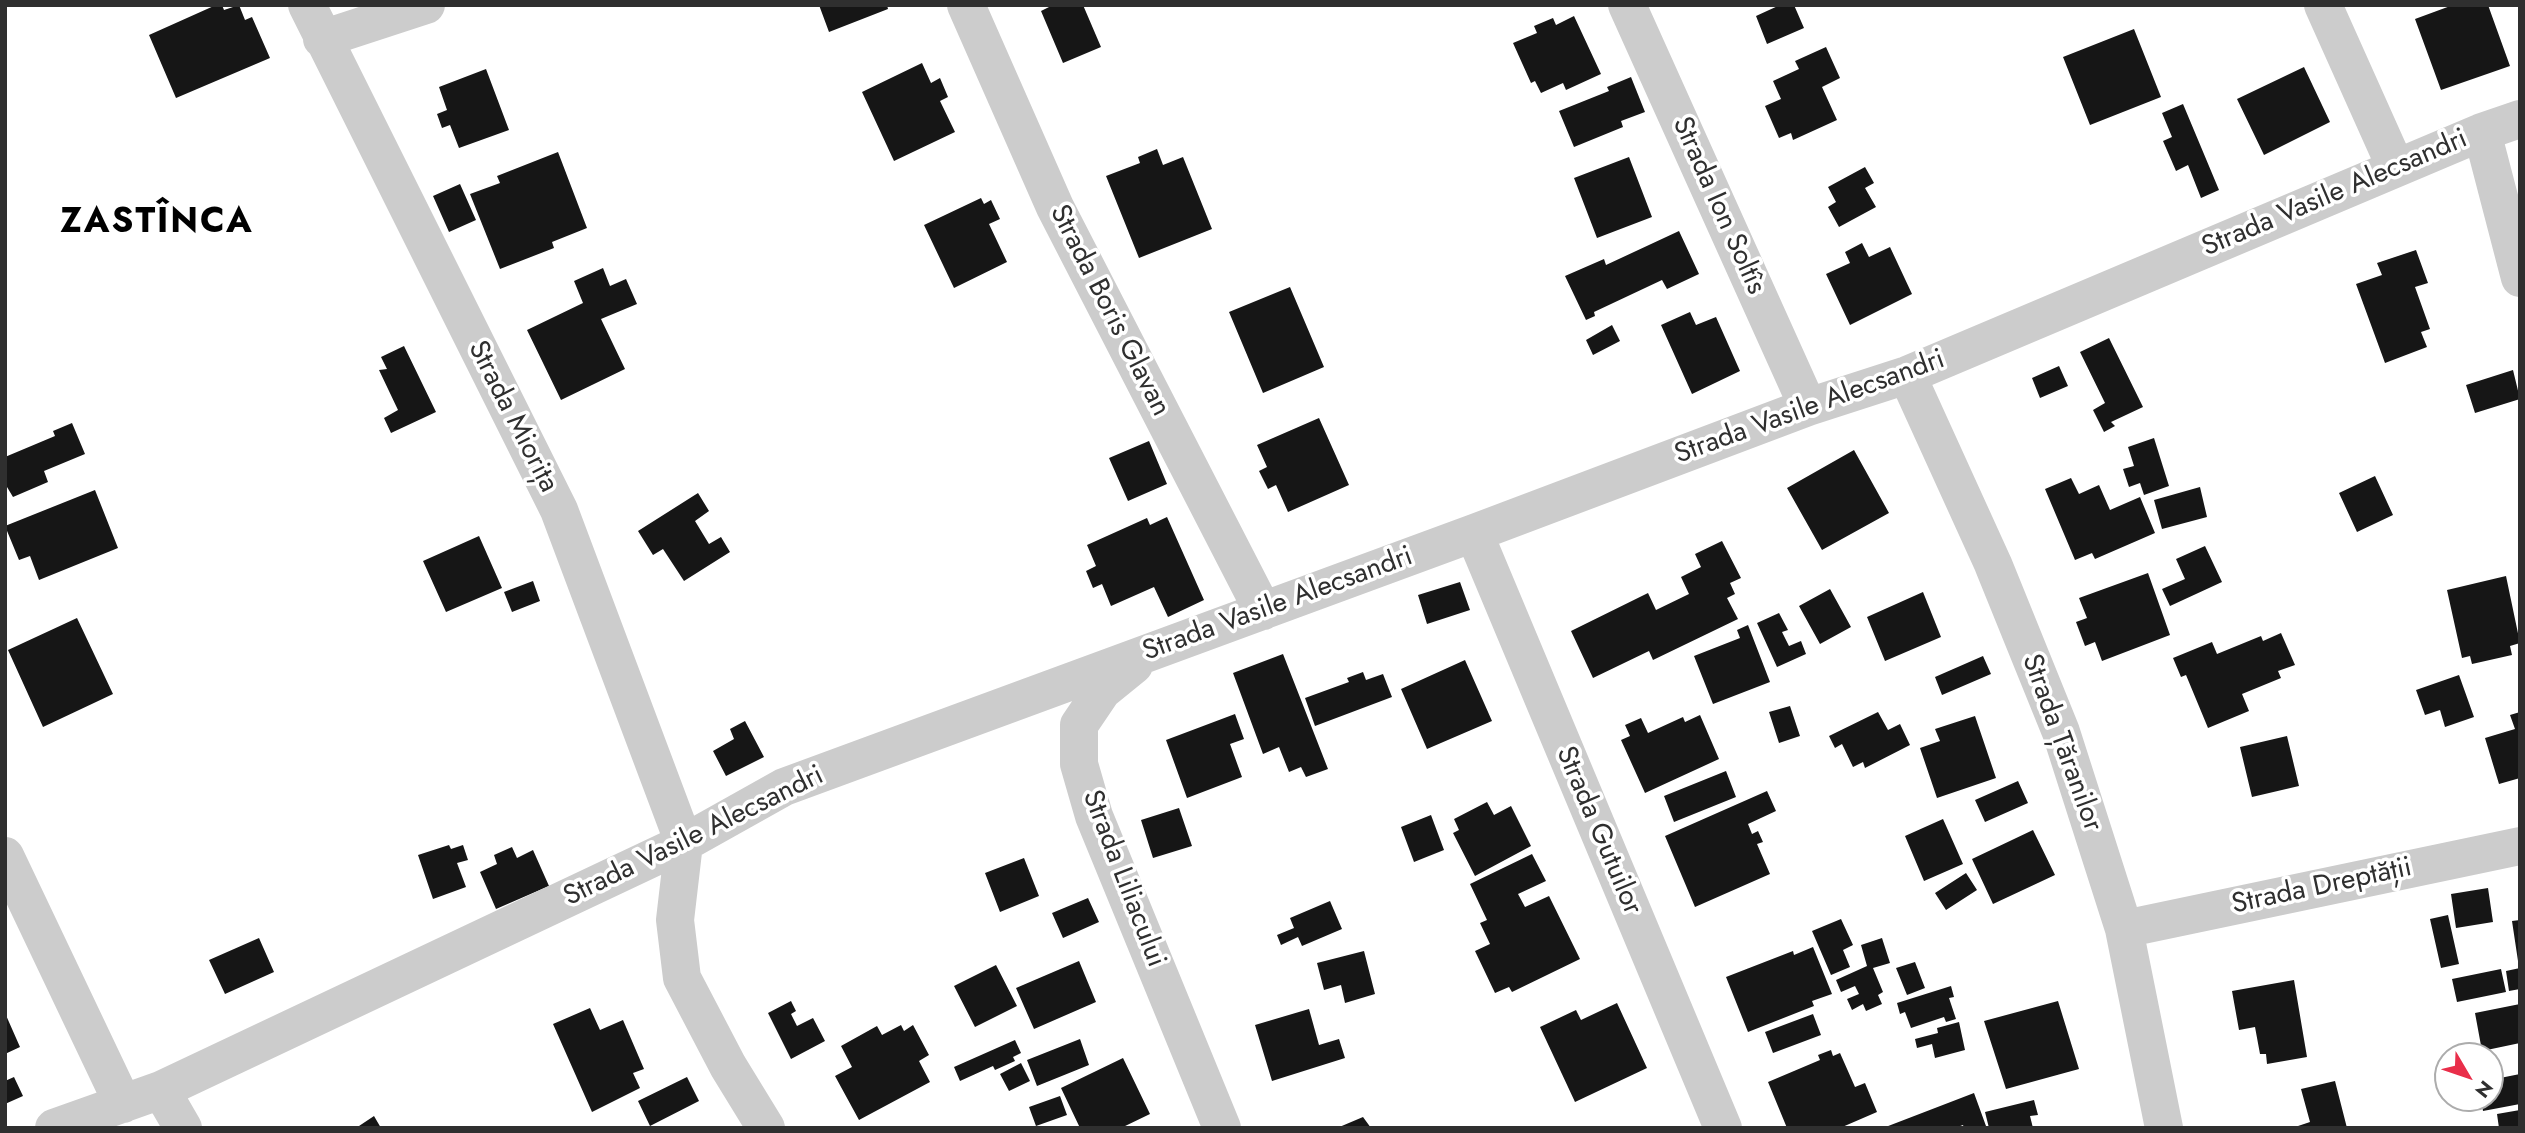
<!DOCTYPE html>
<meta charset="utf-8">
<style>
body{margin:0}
#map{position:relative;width:2525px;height:1133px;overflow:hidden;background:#fff;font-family:Jost,sans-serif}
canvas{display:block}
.frame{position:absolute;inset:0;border:7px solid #2f2f2f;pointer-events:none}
.north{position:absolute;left:2434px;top:1042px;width:70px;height:70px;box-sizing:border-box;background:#fff;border:2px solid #acacac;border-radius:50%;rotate:129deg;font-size:19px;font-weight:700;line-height:28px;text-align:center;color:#2f2f2f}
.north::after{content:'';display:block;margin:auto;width:24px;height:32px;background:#e92e4a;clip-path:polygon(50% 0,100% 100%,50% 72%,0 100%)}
</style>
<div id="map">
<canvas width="2525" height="1133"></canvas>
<div class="frame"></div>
<div class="north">N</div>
</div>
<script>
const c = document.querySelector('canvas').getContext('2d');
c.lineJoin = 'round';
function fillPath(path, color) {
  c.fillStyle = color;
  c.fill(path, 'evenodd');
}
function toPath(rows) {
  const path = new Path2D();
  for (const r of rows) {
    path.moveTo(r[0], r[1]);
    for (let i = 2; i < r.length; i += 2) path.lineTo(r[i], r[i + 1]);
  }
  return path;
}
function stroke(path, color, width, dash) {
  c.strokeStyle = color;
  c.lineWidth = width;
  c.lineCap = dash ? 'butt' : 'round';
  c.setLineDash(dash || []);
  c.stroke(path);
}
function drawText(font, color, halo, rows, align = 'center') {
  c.font = font + ' Jost,sans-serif';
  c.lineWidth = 7;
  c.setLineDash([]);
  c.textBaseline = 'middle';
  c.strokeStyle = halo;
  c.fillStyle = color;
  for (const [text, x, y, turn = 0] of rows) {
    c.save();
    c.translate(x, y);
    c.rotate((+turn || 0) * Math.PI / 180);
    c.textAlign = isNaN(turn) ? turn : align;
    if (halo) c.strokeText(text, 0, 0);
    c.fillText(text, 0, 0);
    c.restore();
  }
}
fillPath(toPath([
 [216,5,222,5,224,10,239,5,245,20,252,17,270,58,176,98,149,35],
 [819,5,887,5,888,9,829,32],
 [1053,5,1083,5,1101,47,1063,63,1041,11],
 [1780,5,1794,5,1804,28,1767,44,1756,16],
 [2453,5,2488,5,2510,66,2441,90,2415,19],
 [1574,16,1601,74,1566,90,1563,83,1541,93,1535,81,1531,83,1513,43,1537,33,1534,26,1553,18,1556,25],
 [2134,29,2161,97,2090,125,2063,57],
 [1826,47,1840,78,1822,87,1837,120,1793,140,1791,133,1779,138,1765,106,1781,99,1773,81,1799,69,1795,61],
 [922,63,931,83,940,78,948,97,940,101,955,132,894,161,862,92],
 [2304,67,2330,122,2264,155,2237,99],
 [486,69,509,130,459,148,450,125,442,128,437,114,447,110,439,87],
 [1631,77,1645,112,1621,121,1623,127,1574,147,1559,111,1609,91,1607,87],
 [2183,104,2219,190,2201,198,2188,165,2176,171,2163,141,2172,137,2162,113],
 [1157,149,1163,165,1183,157,1212,229,1139,258,1106,176,1140,163,1138,157],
 [558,152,587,228,552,242,554,248,500,269,470,194,500,183,497,176],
 [1629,157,1652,217,1597,238,1574,178],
 [1865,167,1874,183,1865,188,1876,207,1839,227,1828,207,1836,202,1828,187],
 [460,184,476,220,449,232,433,196],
 [981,198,984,204,991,200,1000,219,989,224,1007,262,954,288,924,225],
 [1679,231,1699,274,1667,289,1662,280,1594,312,1595,316,1586,320,1565,276,1604,259,1606,265],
 [1862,243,1869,257,1890,247,1912,294,1850,325,1826,274,1850,263,1845,252],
 [2416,250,2428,283,2415,287,2430,329,2421,332,2427,347,2385,363,2356,284,2382,275,2377,263],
 [603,268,610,286,626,279,637,304,601,319,625,369,561,400,527,330,583,303,574,281],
 [1290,287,1324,367,1263,393,1229,312],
 [1690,312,1696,325,1716,317,1740,371,1692,394,1661,325],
 [1612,325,1620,341,1593,355,1586,340],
 [2109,338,2143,407,2111,422,2115,426,2104,432,2093,410,2105,403,2080,352],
 [404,346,436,412,391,433,384,418,398,410,379,370,387,369,381,357],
 [2059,366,2068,386,2040,398,2032,378],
 [2513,370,2520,399,2475,413,2466,385],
 [1319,418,1349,485,1288,512,1276,485,1268,489,1259,471,1267,467,1257,445],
 [72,423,85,454,44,471,48,482,13,497,7,487,5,488,5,457,55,436,53,431],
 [2154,438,2169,486,2144,495,2140,483,2129,487,2123,469,2134,466,2128,447],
 [1149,441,1167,484,1128,501,1109,458],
 [1854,450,1889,513,1822,550,1787,488],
 [2375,476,2393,515,2357,532,2339,493],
 [2071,478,2079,494,2099,485,2110,510,2140,497,2155,533,2095,559,2092,553,2075,560,2045,489],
 [2200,487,2207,517,2162,529,2154,500],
 [95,490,118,548,39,580,30,556,19,560,5,526],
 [698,493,709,511,695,521,709,544,721,537,730,552,684,581,663,549,653,555,638,531],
 [1167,517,1204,600,1168,617,1154,587,1111,606,1102,584,1093,588,1086,571,1096,566,1087,545,1147,518,1150,525],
 [479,536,502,588,446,612,423,561],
 [1722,541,1741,578,1730,583,1735,594,1727,598,1738,619,1653,660,1649,651,1593,678,1571,631,1648,593,1656,610,1689,594,1681,577,1701,567,1695,554],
 [2205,546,2222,582,2170,606,2162,589,2185,579,2176,559],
 [2148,573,2170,635,2102,661,2095,642,2085,646,2076,622,2087,618,2079,598],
 [2506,576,2520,643,2510,646,2512,655,2472,664,2470,656,2462,658,2447,590],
 [533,581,540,601,512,612,504,592],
 [1460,582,1470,610,1427,624,1418,595],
 [1830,589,1851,627,1820,644,1799,606],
 [1923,592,1941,637,1885,661,1867,617],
 [1779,613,1788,630,1782,632,1789,646,1801,641,1806,654,1777,667,1757,623],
 [77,618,113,694,43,727,8,650],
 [1748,625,1770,682,1713,704,1694,656,1740,638,1737,630],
 [2281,633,2295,665,2278,671,2281,678,2242,694,2249,711,2208,728,2186,675,2181,677,2173,658,2212,642,2217,654,2261,636,2263,641],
 [1283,654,1328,769,1306,777,1301,767,1289,772,1279,747,1263,754,1233,673],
 [1983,656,1991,674,1942,695,1935,677],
 [1465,660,1492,721,1427,749,1401,689],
 [1363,672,1366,680,1383,674,1392,697,1315,726,1305,698,1349,682,1347,678],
 [2459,675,2474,717,2445,727,2440,710,2425,715,2416,690],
 [1790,706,1800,736,1779,743,1769,712],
 [1878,712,1888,730,1900,724,1910,745,1865,768,1863,762,1853,767,1842,744,1835,748,1829,736],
 [2520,712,2520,778,2499,784,2485,738,2515,729,2510,715],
 [1235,714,1244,739,1230,744,1242,777,1187,798,1166,740],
 [1700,715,1719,759,1645,793,1621,740,1630,736,1625,725,1641,718,1648,733,1683,717,1685,722],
 [1975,716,1996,778,1937,798,1920,748,1940,741,1935,729],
 [745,721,764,757,726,776,713,751,734,739,730,729],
 [2287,736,2299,786,2252,797,2240,747],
 [1726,771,1736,797,1674,822,1664,796],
 [2018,781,2028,803,1985,822,1975,800],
 [1767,791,1776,811,1748,824,1752,834,1758,831,1763,842,1757,844,1770,874,1695,907,1665,836],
 [1487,802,1494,815,1511,806,1531,846,1475,876,1453,833,1459,830,1454,819],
 [1179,808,1192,846,1153,858,1141,820],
 [1431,815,1444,850,1414,862,1401,827],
 [1943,819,1963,864,1924,881,1905,836],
 [2033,830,2055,875,1993,904,1972,859],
 [449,845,451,849,463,845,468,860,457,863,466,887,433,899,418,855],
 [512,847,517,858,533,850,549,886,496,909,480,872,497,864,494,855],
 [1532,854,1546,881,1518,894,1525,907,1549,896,1580,959,1512,992,1509,987,1495,993,1475,951,1490,944,1480,923,1487,920,1470,884],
 [1024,858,1039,896,1000,912,985,873],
 [1966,873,1977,890,1946,910,1935,893],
 [2488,888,2493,922,2456,928,2451,894],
 [1088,898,1099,922,1063,938,1052,913],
 [1330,901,1342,929,1302,946,1298,937,1281,945,1277,935,1294,928,1290,918],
 [2448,915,2459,964,2441,968,2430,919],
 [1841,919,1853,945,1843,950,1850,967,1831,975,1812,931],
 [2520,920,2520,961,2518,961,2512,921],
 [259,938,274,972,225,994,209,960],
 [1882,938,1890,963,1873,968,1883,992,1878,995,1882,1004,1866,1011,1863,1004,1852,1010,1847,999,1859,994,1855,986,1841,992,1836,980,1867,966,1861,945],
 [1813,947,1832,994,1812,1001,1814,1006,1748,1032,1726,977,1793,951,1794,955],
 [1364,951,1375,994,1345,1003,1341,985,1324,990,1317,963],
 [1079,961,1096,1002,1034,1029,1016,988],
 [1915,962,1925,988,1907,995,1896,968],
 [996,965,1017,1006,975,1027,954,986],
 [2520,968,2520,989,2509,991,2506,971],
 [2501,969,2506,992,2457,1002,2452,979],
 [2294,980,2307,1057,2267,1064,2266,1054,2260,1054,2255,1027,2239,1030,2232,991],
 [1951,986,1954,997,1949,998,1956,1019,1946,1022,1944,1017,1911,1028,1905,1012,1900,1014,1897,1003],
 [791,1001,796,1011,791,1014,797,1026,813,1018,825,1041,791,1059,768,1013],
 [2058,1001,2079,1069,2006,1089,1984,1021],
 [1617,1003,1647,1068,1575,1102,1540,1027,1576,1010,1581,1020],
 [2520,1004,2520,1043,2482,1051,2475,1013],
 [590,1008,600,1030,623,1020,644,1069,633,1073,640,1088,592,1112,553,1024],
 [1309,1009,1319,1045,1339,1039,1345,1058,1272,1081,1255,1025],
 [5,1013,20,1047,5,1054],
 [1813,1014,1821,1035,1773,1053,1765,1032],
 [1959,1022,1965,1050,1935,1058,1932,1044,1917,1048,1915,1039,1938,1033,1937,1028],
 [901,1025,904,1031,913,1025,929,1055,919,1061,930,1082,859,1120,835,1076,852,1067,841,1046,877,1026,882,1035],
 [1080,1039,1089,1065,1037,1086,1027,1060],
 [1015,1040,1021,1053,1013,1057,1015,1061,995,1070,993,1066,960,1081,954,1067],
 [1831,1050,1833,1056,1840,1053,1855,1087,1865,1083,1877,1112,1840,1128,1787,1128,1768,1082,1820,1060,1818,1055],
 [1123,1058,1150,1114,1121,1128,1080,1128,1061,1088],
 [1021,1063,1030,1081,1009,1091,1000,1074],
 [2520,1074,2520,1104,2483,1111,2481,1098,2490,1098,2490,1080],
 [14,1077,23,1096,5,1104,5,1081],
 [687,1077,699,1101,650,1126,638,1101],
 [2335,1081,2347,1128,2292,1128,2310,1122,2301,1089],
 [1974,1093,1986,1126,1981,1128,1964,1128,1963,1125,1955,1128,1883,1128],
 [1060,1096,1067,1115,1036,1126,1029,1107],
 [2034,1100,2038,1115,2030,1116,2033,1128,1989,1128,1985,1112],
 [2520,1110,2520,1128,2499,1128,2497,1114],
 [374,1116,381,1128,356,1128],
 [1363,1117,1371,1128,1337,1128]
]), '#161616');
stroke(toPath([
 [307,5,559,510,684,843,675,920,682,978,728,1066,766,1128],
 [966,5,1055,207,1263,611],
 [1627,5,1808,407],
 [2323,5,2396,168],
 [322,39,426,5],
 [2482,132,2520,278],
 [1907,375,1993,564,2061,732,2124,929,2164,1128],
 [1474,533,1723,1128],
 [1134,665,1102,691,1079,725,1079,764,1094,816,1222,1128],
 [5,856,123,1104],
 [2124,929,2520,846],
 [161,1090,183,1128],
 [54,1128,161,1090,684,843,784,787,1474,533,1808,407,1907,375,2482,132,2520,119]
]), '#ccc', 38);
drawText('28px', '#2f2f2f', '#fff', [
 ["Strada Vasile Alecsandri",2335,194,-23],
 ["Strada Ion Soltîs",1718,206,66],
 ["Strada Boris Glavan",1109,311,63],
 ["Strada Vasile Alecsandri",1810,408,-20],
 ["Strada Miorița",512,417,63],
 ["Strada Vasile Alecsandri",1278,605,-20],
 ["Strada Țăranilor",2061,743,70],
 ["Strada Gutuilor",1598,831,67],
 ["Strada Vasile Alecsandri",694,837,-26],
 ["Strada Liliacului",1123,879,69],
 ["Strada Dreptății",2322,887,-12]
]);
c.letterSpacing = '2px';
drawText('bold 35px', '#000', '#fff', [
 ["ZASTÎNCA",157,224]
]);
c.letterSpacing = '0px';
</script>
